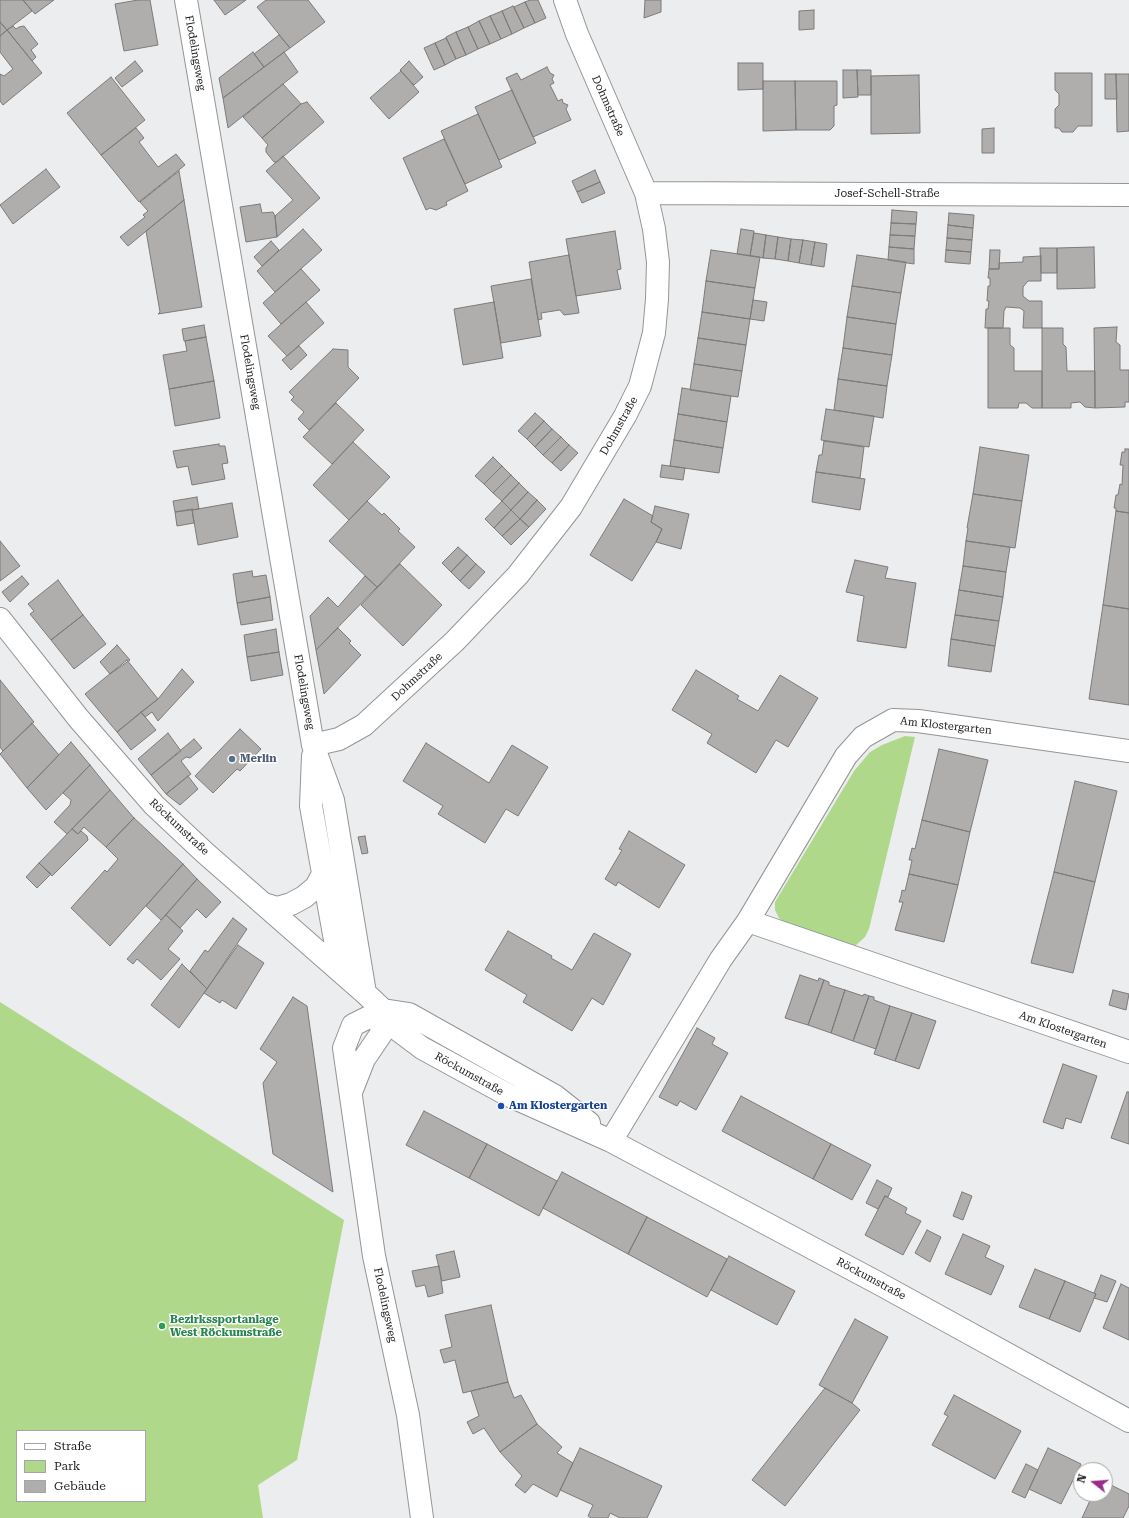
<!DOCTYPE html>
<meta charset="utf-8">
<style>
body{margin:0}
#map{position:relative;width:1129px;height:1518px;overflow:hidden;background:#ecedef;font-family:"Roboto Serif",serif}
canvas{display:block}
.legend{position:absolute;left:16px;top:1430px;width:130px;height:72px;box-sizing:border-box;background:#fff;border:1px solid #a5a5a5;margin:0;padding:5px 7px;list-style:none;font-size:12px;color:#1d1e1f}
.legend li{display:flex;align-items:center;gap:8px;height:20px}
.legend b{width:20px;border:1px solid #a5a5a5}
.north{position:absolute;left:1073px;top:1462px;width:40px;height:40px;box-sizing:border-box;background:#fff;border:1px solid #a5a5a5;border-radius:50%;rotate:287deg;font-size:11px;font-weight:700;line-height:16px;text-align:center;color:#1d1e1f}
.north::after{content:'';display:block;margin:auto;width:14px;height:18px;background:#982b8c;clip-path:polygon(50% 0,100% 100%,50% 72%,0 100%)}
</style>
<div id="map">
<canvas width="1129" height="1518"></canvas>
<ul class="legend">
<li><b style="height:5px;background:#fff"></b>Straße</li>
<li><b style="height:11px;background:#b0d88a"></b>Park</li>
<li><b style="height:11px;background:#b0adad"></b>Gebäude</li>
</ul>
<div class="north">N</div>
</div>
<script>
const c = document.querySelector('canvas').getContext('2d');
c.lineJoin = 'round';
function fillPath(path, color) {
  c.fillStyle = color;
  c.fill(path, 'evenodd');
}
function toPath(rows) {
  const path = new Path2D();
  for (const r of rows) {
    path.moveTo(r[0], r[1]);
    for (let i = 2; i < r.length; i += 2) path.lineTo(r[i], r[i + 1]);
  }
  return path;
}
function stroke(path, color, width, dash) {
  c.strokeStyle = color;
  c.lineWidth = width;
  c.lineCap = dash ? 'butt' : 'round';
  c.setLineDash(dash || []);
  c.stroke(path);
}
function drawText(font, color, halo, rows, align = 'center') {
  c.font = font + ' "Roboto Serif",serif';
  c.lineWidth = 3;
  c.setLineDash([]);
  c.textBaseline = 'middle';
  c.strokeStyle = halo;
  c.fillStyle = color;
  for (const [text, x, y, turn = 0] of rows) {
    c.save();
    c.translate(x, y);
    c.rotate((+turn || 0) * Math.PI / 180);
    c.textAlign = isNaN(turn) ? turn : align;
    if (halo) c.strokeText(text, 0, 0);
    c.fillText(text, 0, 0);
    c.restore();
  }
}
fillPath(toPath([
 [905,736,915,737,869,929,865,937,854,947,787,925,779,918,775,910,775,902,854,771,870,752,882,745],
 [0,1002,344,1220,297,1460,258,1485,263,1518,0,1518],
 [17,1431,145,1431,145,1501,17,1501]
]), '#b0d88a');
const building = toPath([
 [0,0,23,0,32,11,7,30,0,22,0,0],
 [23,0,54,0,35,14,23,0],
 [138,0,150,0,158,45,124,51,115,4,138,0],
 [214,0,246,0,225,15,214,0],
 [266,0,308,0,325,22,290,48,257,7,266,0],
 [530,0,538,0,546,18,535,23,525,2,530,0],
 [645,0,661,0,661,12,644,18,645,0],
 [525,2,535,23,524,28,514,7,525,2],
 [513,6,524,28,512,34,502,11,513,6],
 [814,10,814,29,799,30,799,11,814,10],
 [502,11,512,34,501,39,490,16,502,11],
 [490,16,501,39,490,44,479,21,490,16],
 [479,21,490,44,478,49,468,27,479,21],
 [0,22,7,30,0,36,0,22],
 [13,26,16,29,19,27,24,26,38,44,31,50,36,57,32,61,7,30,13,26],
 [468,27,478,49,466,55,456,32,468,27],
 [7,30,42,73,3,105,0,101,0,74,4,76,13,69,0,52,0,36,7,30],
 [456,32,466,55,456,59,446,37,456,32],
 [279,35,290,48,264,67,254,54,279,35],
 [446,38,456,59,445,65,435,43,446,38],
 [435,43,445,65,434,70,424,48,435,43],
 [253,52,264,67,223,98,219,78,253,52],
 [284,52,298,72,228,128,223,98,284,52],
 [135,61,143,71,122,87,115,78,135,61],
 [409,61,423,77,414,85,400,70,409,61],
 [738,63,763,63,763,89,738,90,738,63],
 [547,67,550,73,554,75,552,79,554,83,550,85,558,101,562,99,563,103,568,105,566,109,571,120,533,137,506,78,517,73,521,80,547,67],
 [843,70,857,70,858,97,843,98,843,70],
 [857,70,871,70,871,95,858,95,857,70],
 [401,71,419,92,389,119,370,98,401,71],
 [1055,73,1092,73,1092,126,1078,126,1073,132,1062,132,1059,128,1055,128,1055,109,1059,105,1059,94,1055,90,1055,73],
 [1105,74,1116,74,1117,99,1105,99,1105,74],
 [1116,74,1129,74,1129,131,1117,132,1116,74],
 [919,75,920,133,871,134,871,76,919,75],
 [111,77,145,120,101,155,67,113,111,77],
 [763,81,795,81,796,130,763,131,763,81],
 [795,81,837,81,837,105,834,106,834,126,830,130,796,130,795,81],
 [283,84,301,104,262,138,243,117,283,84],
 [512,90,536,143,499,160,475,107,512,90],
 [307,102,324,122,277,162,274,162,266,152,266,148,268,145,262,138,301,104,307,102],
 [478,114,502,167,465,184,441,131,478,114],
 [136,128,144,138,139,142,158,167,176,154,185,165,139,202,101,155,136,128],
 [994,128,994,153,982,153,982,129,994,128],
 [444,139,468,191,446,202,447,205,436,210,430,208,426,210,403,158,444,139],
 [283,156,320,198,277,237,275,216,293,200,266,171,283,156],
 [46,169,60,187,13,224,0,205,46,169],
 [595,170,600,182,577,192,572,181,595,170],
 [179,171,184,200,128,246,120,237,145,217,143,215,148,211,140,202,179,171],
 [600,182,605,193,582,203,577,192,600,182],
 [184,200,202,307,158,314,160,312,146,231,184,200],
 [260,204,262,213,273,212,275,216,277,237,246,242,240,207,260,204],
 [892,210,917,212,916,224,891,223,892,210],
 [949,213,974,215,973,228,948,225,949,213],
 [891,223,916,224,915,236,890,235,891,223],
 [948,225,973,228,972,240,947,238,948,225],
 [303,229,322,250,275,292,257,271,303,229],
 [741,229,754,231,750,256,737,254,741,229],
 [615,231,621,269,617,270,621,289,576,296,566,239,615,231],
 [754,233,766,235,763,258,750,256,754,233],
 [766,235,778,237,775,259,763,258,766,235],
 [890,235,915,236,914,249,889,247,890,235],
 [778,237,791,239,788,261,775,259,778,237],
 [947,238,972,240,971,252,946,250,947,238],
 [791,239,803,240,799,263,788,261,791,239],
 [803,240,815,242,811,265,799,263,803,240],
 [271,241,279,250,262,266,254,257,271,241],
 [815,242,827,244,824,267,811,265,815,242],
 [889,247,914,249,914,264,888,260,889,247],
 [1094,247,1095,288,1057,289,1057,248,1094,247],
 [1040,248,1057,248,1057,273,1041,273,1040,248],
 [711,250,760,257,755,288,706,281,711,250],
 [946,250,971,252,970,264,945,262,946,250],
 [990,250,1000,250,999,269,989,269,990,250],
 [569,255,579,313,564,315,560,310,541,313,542,319,538,320,529,262,569,255],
 [857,255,906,262,901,293,852,286,857,255],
 [1041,256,1041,281,1028,281,1023,287,1023,296,1029,301,1042,301,1042,328,1023,328,1024,311,1020,308,1006,307,1004,311,1003,328,985,328,986,309,988,309,989,301,987,301,988,286,990,286,990,278,988,278,989,269,999,269,999,263,1023,262,1023,257,1041,256],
 [301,269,320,290,281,324,263,303,301,269],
 [531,279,541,336,501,343,491,286,531,279],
 [706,281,755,288,750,319,702,312,706,281],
 [852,286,901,293,896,324,847,317,852,286],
 [753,300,767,302,764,321,750,319,753,300],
 [306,302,324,323,287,356,268,336,306,302],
 [494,302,503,358,463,365,454,309,494,302],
 [702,312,750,319,746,345,698,338,702,312],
 [847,317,896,324,892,355,843,348,847,317],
 [204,325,206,337,184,341,182,329,204,325],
 [1117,327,1116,342,1120,345,1120,370,1129,370,1129,402,1125,402,1125,407,1095,408,1094,328,1117,327],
 [988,328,1010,328,1010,345,1014,348,1014,371,1042,371,1042,408,1032,408,1026,403,1019,403,1018,408,988,408,988,328],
 [1042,328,1063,328,1063,344,1066,347,1067,371,1095,371,1095,408,1085,407,1080,402,1071,403,1071,408,1042,408,1042,328],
 [206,337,214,381,169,389,163,355,187,351,185,341,206,337],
 [698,338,746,345,742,371,694,364,698,338],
 [299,346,307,355,291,370,282,360,299,346],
 [843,348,892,355,887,386,838,379,843,348],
 [333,349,348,350,348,367,359,378,309,430,298,419,304,412,291,400,294,397,289,392,333,349],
 [694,364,742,371,738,397,690,390,694,364],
 [838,379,887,386,883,418,834,410,838,379],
 [214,381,220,418,175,426,169,389,214,381],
 [682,388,731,396,727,422,678,414,682,388],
 [336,403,364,430,332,464,303,437,336,403],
 [826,409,874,416,869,447,821,440,826,409],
 [535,413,544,421,527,439,518,431,535,413],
 [678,414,727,422,723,448,674,440,678,414],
 [544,421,552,429,535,447,527,439,544,421],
 [552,429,561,437,543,455,535,447,552,429],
 [561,437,569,445,552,463,543,455,561,437],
 [674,440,723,448,719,473,670,466,674,440],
 [824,441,864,447,860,478,816,472,819,455,822,455,824,441],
 [353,442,390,477,349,520,313,485,353,442],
 [219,444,219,446,225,446,228,463,222,464,225,479,192,485,188,466,177,468,173,451,219,444],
 [569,445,578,453,561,471,552,463,569,445],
 [980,447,1029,455,1022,501,973,494,980,447],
 [1125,449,1129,449,1129,513,1116,511,1116,508,1114,508,1116,495,1118,495,1120,484,1122,485,1123,465,1120,465,1122,452,1125,452,1125,449],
 [493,457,502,466,484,484,475,476,493,457],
 [662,465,685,468,683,480,660,477,662,465],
 [502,466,511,475,493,493,484,484,502,466],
 [816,472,865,479,860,510,812,502,816,472],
 [511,475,519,483,502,501,493,493,511,475],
 [519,483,528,492,511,510,502,501,519,483],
 [528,492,537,500,520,519,511,510,528,492],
 [973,494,1022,501,1015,548,966,541,968,528,967,528,973,494],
 [197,497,199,509,175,512,173,501,197,497],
 [624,499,653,516,651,522,662,529,656,542,632,581,590,555,624,499],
 [537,500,546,509,529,527,520,519,537,500],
 [367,501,382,515,384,513,400,529,398,531,415,547,377,587,329,541,367,501],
 [502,501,511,510,494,528,485,519,502,501],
 [232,503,238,537,198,545,192,510,232,503],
 [655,506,689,514,681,549,656,542,662,529,651,522,655,506],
 [192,509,194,523,177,526,175,512,192,509],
 [511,510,520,519,502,536,494,528,511,510],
 [1116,511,1129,513,1129,609,1103,605,1116,511],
 [520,519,529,527,511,545,502,536,520,519],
 [0,541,20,566,0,581,0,541],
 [966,541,1010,547,1006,572,963,566,966,541],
 [458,547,467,555,451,572,442,563,458,547],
 [467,555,476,564,460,581,451,572,467,555],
 [855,560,888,567,885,578,916,583,906,648,857,641,864,596,846,592,855,560],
 [400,564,442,605,403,646,361,605,400,564],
 [476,564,485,572,469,589,460,581,476,564],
 [963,566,1006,572,1003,597,959,590,963,566],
 [252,571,253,577,266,575,270,597,237,603,233,574,252,571],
 [22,576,29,584,10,602,2,592,22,576],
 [365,576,377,587,316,650,310,616,328,597,338,607,365,576],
 [58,580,83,615,51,640,30,614,34,611,28,604,58,580],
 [959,590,1003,597,999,621,955,615,959,590],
 [270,597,273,620,241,625,237,603,270,597],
 [1103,605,1129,609,1129,705,1089,699,1103,605],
 [83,615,106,644,74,669,51,640,83,615],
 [955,615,999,621,995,646,951,639,955,615],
 [338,628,351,641,349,643,361,655,324,694,316,650,338,628],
 [276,629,279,652,247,657,244,635,276,629],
 [951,639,995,646,991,672,948,666,951,639],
 [117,645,130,660,110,674,100,662,117,645],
 [279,652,283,675,251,681,247,657,279,652],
 [127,660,158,699,117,732,85,694,127,660],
 [182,669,194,682,158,721,152,712,145,717,141,712,158,699,182,669],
 [696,670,739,696,737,699,758,711,780,675,818,698,788,747,776,740,756,773,707,743,712,734,672,710,696,670],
 [0,680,34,722,3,751,0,747,0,680],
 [141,712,156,730,131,750,117,732,141,712],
 [32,723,59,755,27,788,0,754,32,723],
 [240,729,261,749,240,771,237,769,213,793,195,776,240,729],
 [168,733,181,751,151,775,138,759,168,733],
 [194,739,202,748,190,758,186,757,181,761,191,774,166,794,151,775,194,739],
 [71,742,90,765,46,810,27,788,71,742],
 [426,743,489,783,512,745,548,767,518,816,506,809,485,843,438,814,443,806,403,781,426,743],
 [939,749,988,760,970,832,922,820,939,749],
 [90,765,110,790,67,834,54,822,70,805,71,800,63,793,90,765],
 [188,776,198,789,180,805,166,794,188,776],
 [1075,781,1117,791,1095,882,1054,872,1075,781],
 [110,790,134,818,106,847,84,827,78,834,72,829,110,790],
 [134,818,183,864,110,946,71,908,105,870,107,872,118,859,106,847,134,818],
 [922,820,970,832,958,885,909,874,912,860,909,860,912,848,915,849,922,820],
 [72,829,78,834,81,831,87,836,88,840,52,876,39,863,72,829],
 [629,831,685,865,659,908,618,882,616,886,605,879,622,850,619,849,629,831],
 [365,836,368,853,362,854,358,837,365,836],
 [39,863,51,874,37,888,26,877,39,863],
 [183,864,197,879,161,920,146,906,183,864],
 [1054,872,1095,882,1073,973,1031,963,1054,872],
 [909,874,958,885,944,942,895,930,903,902,899,902,901,896,902,890,905,891,909,874],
 [197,879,221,902,206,918,197,909,180,928,166,915,197,879],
 [166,915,183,931,168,949,180,959,161,980,137,959,133,964,127,959,166,915],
 [233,918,247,929,207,989,190,971,205,950,208,952,233,918],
 [508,931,552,956,551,958,572,970,594,933,631,954,603,1005,592,998,572,1031,523,1002,527,995,485,970,508,931],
 [238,945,264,963,236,1009,222,1000,220,1003,204,993,238,945],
 [182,964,207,989,179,1028,151,1005,182,964],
 [800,975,818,981,819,978,824,980,808,1025,785,1018,800,975],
 [824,980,829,982,829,985,845,990,831,1033,808,1025,824,980],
 [845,990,863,996,864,994,869,996,853,1041,831,1033,845,990],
 [1113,990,1129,994,1126,1010,1109,1005,1113,990],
 [869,996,874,997,874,1000,890,1006,876,1049,853,1041,869,996],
 [293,997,307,1006,333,1192,273,1154,263,1083,277,1062,260,1049,293,997],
 [890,1006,912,1013,895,1061,874,1054,890,1006],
 [912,1013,936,1021,919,1069,895,1061,912,1013],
 [697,1028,715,1038,712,1044,728,1053,696,1110,680,1101,677,1106,659,1097,697,1028],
 [1063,1064,1097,1076,1081,1123,1066,1118,1063,1129,1043,1122,1063,1064],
 [1127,1092,1129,1092,1129,1144,1111,1138,1127,1092],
 [741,1096,831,1144,813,1179,722,1131,741,1096],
 [424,1111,487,1144,469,1178,406,1145,424,1111],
 [487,1144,557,1181,539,1216,469,1178,487,1144],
 [831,1144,871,1165,852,1200,813,1179,831,1144],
 [562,1172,647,1217,628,1254,543,1208,562,1172],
 [877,1180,892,1188,888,1197,885,1196,878,1209,866,1203,877,1180],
 [962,1192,972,1196,963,1220,953,1216,962,1192],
 [885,1196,907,1208,905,1213,921,1221,903,1255,865,1235,885,1196],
 [647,1217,727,1259,707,1297,628,1254,647,1217],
 [927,1230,941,1237,930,1262,915,1253,927,1230],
 [963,1234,990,1246,985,1257,1004,1266,991,1295,945,1274,963,1234],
 [454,1251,460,1277,442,1281,436,1255,454,1251],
 [729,1256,795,1291,777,1325,711,1290,729,1256],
 [439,1266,443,1293,428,1297,425,1285,416,1287,412,1271,439,1266],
 [1035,1269,1065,1281,1049,1319,1019,1307,1035,1269],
 [1101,1275,1116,1281,1107,1302,1094,1298,1096,1294,1094,1293,1101,1275],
 [1065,1281,1096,1294,1080,1332,1049,1319,1065,1281],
 [1121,1284,1129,1288,1129,1340,1103,1328,1121,1284],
 [491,1305,508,1382,463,1393,455,1360,444,1363,440,1350,452,1347,445,1315,491,1305],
 [855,1319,888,1337,852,1403,819,1385,855,1319],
 [508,1382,514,1398,521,1395,537,1424,500,1452,484,1428,473,1434,467,1422,479,1416,471,1391,508,1382],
 [825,1388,852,1403,860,1410,785,1506,752,1480,825,1388],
 [954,1395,1021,1431,995,1479,932,1445,948,1416,944,1414,954,1395],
 [537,1424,562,1447,557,1453,573,1463,557,1497,533,1484,525,1493,515,1485,522,1476,500,1452,537,1424],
 [580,1448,662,1486,647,1518,620,1518,610,1513,608,1518,591,1518,588,1516,593,1505,560,1490,580,1448],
 [1048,1448,1081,1464,1061,1504,1029,1489,1048,1448],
 [1026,1464,1038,1470,1025,1498,1012,1492,1026,1464],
 [1105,1482,1129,1494,1129,1506,1123,1518,1082,1518,1093,1494,1105,1494,1105,1482]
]);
fillPath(building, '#b0adad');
stroke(building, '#7d7a7a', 1);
const minor = toPath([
 [186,0,313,745,333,800,365,993],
 [646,193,1129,195],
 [0,619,79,719,154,805,204,852,365,993,383,1010,398,1030,422,1048,508,1095,611,1141,878,1283,1129,1421],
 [313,745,339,739,364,725,455,641,518,575,571,507,625,416,640,386,654,333,657,299,658,262,654,229,646,193,577,34,565,0],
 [313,756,311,806,335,940,354,975],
 [264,904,277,908,291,904,304,897,316,887,323,874],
 [748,921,1129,1052],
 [383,1010,353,1025,344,1048,374,1256,408,1415,422,1518],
 [383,1010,409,1014,555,1096,589,1123],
 [351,1092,364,1059,381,1034,383,1010],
 [611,1141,721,959,748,921,846,756,863,737,893,720,918,721,1129,751]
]);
stroke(minor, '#939596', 24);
stroke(minor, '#fff', 22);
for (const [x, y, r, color] of [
 [232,759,4,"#5c6f8a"],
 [501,1106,4,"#1a4fb4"],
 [162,1326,4,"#2e9e5b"]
]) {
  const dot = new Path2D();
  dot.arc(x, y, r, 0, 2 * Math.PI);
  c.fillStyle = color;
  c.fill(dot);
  stroke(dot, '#fff', 1.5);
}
drawText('11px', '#1d1e1f', '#fff', [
 ["Flodelingsweg",195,53,80],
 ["Dohmstraße",608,106,66],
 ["Josef-Schell-Straße",887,194],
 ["Flodelingsweg",250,372,80],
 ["Dohmstraße",619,426,-61],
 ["Dohmstraße",417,677,-43],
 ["Flodelingsweg",304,692,80],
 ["Am Klostergarten",946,726,6],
 ["Röckumstraße",179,827,43],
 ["Am Klostergarten",1063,1030,19],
 ["Röckumstraße",469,1074,29],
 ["Röckumstraße",871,1279,28],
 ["Flodelingsweg",385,1305,78]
]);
drawText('bold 11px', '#4e5e75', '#fff', [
 ["Merlin",240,759]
], 'left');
drawText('bold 11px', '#164399', '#fff', [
 ["Am Klostergarten",509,1106]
], 'left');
drawText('bold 11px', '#27864d', '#fff', [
 ["Bezirkssportanlage",170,1320],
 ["West Röckumstraße",170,1333]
], 'left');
</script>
